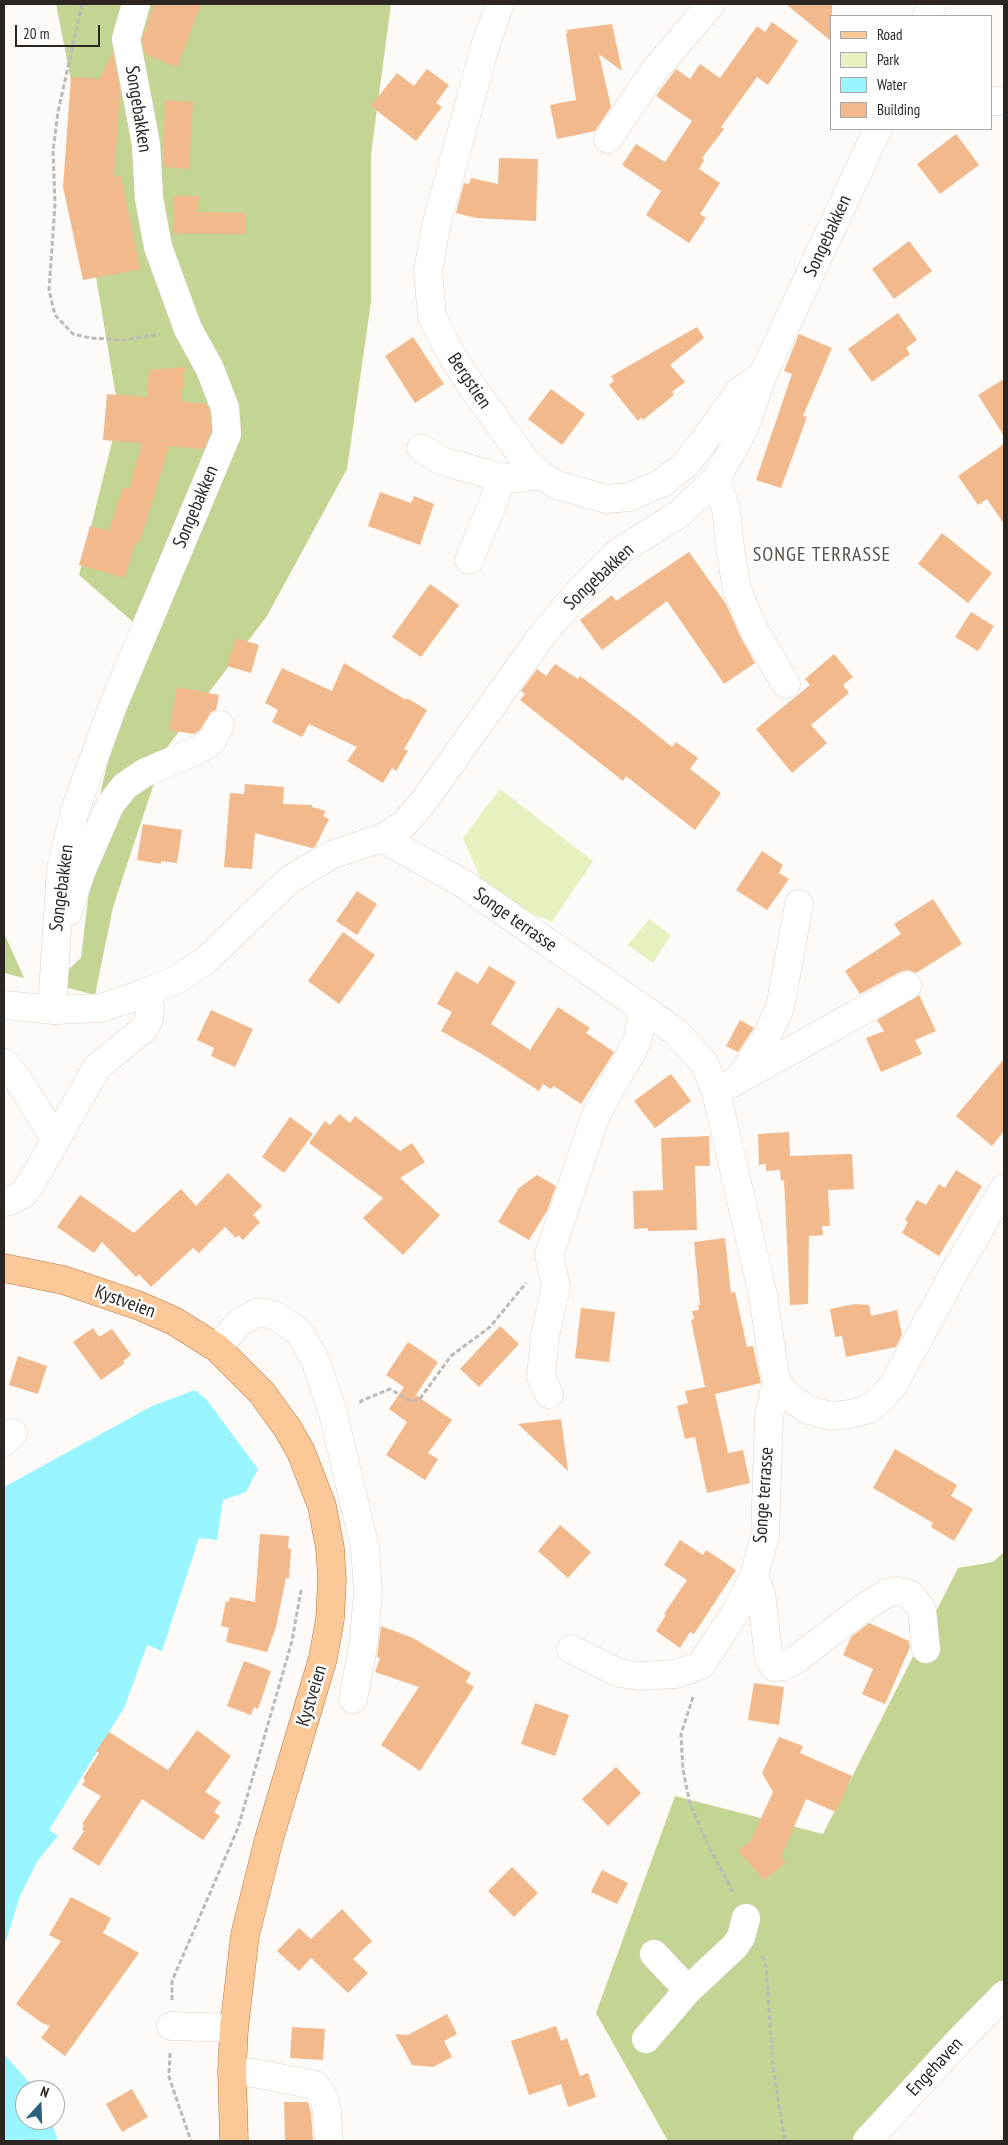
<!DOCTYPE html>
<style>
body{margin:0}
#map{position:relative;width:1008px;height:2145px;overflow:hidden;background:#fdfaf8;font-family:"PT Sans Narrow",sans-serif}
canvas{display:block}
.frame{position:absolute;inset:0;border:5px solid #2b2622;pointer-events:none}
.legend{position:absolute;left:830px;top:15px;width:162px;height:115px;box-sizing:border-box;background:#fff;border:1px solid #aaa8a7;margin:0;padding:6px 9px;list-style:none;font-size:15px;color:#2b2622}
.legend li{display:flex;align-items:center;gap:10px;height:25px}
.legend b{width:25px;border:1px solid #aaa8a7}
.north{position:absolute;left:15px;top:2080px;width:50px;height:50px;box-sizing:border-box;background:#fff;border:1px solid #aaa8a7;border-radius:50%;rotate:20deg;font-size:14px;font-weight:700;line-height:20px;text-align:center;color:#2b2622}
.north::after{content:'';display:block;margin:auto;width:18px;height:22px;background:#2c627d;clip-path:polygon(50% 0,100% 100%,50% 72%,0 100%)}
.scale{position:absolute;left:15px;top:25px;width:85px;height:22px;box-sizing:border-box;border:2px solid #2b2622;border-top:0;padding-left:6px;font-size:15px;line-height:18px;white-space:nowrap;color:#2b2622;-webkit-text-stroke:4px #fff;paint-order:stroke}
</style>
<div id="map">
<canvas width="1008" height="2145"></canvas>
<div class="frame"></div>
<ul class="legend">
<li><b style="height:6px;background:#fcc897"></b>Road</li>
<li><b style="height:14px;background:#e5f2bf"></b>Park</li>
<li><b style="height:14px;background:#99f5ff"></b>Water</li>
<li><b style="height:14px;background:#f2ba8c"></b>Building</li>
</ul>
<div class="north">N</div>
<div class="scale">20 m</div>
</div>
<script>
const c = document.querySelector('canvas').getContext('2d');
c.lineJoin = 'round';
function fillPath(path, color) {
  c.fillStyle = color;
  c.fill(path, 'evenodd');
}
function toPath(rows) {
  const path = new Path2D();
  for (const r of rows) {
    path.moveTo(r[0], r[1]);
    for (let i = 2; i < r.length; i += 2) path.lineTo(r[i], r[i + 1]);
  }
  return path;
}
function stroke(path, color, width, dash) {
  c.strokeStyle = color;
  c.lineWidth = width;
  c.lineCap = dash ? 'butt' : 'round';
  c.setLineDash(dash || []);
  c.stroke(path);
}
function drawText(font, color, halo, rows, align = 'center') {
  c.font = font + ' "PT Sans Narrow",sans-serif';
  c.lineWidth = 5;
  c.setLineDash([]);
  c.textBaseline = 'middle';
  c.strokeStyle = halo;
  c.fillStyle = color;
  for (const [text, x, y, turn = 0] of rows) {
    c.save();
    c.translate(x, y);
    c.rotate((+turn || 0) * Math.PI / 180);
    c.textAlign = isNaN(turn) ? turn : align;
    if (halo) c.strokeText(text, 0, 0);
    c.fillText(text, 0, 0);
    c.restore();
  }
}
fillPath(toPath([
 [500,789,593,861,552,922,528,912,481,880,463,838],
 [649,919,671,935,653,963,628,945]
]), '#e5f2bf');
fillPath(toPath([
 [56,4,391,4,371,154,371,302,347,469,267,616,165,750,113,907,95,995,53,984,81,958,101,790,141,629,79,575,119,414,95,271,75,101],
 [4,933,24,978,4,973],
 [1004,1552,1004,1997,853,2141,668,2141,596,2013,675,1796,823,1834,958,1568,993,1562]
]), '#c4d492');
fillPath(toPath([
 [195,1390,207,1400,258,1469,246,1492,223,1500,217,1540,199,1538,162,1651,147,1645,125,1706,49,1830,58,1836,38,1860,20,1896,4,1947,4,1487,152,1406],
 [4,2054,36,2090,25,2090,25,2120,51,2120,58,2141,4,2141]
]), '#99f5ff');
fillPath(toPath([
 [154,4,201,4,177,67,145,54,142,40],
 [786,4,832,4,832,42],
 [772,22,798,41,768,85,757,77,721,127,724,129,702,158,704,160,699,169,720,183,700,214,706,218,689,243,646,215,661,191,622,165,636,144,665,162,692,121,656,96,676,69,690,79,700,64,720,78,757,26,765,32],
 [612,24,622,71,599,54,611,107,595,131,557,139,550,105,576,100,566,34,568,32,566,30],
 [113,52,120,90,114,177,121,176,140,269,83,280,63,187,71,77,99,79],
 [427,69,449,85,436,103,442,107,416,141,371,106,397,73,414,86],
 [165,100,193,102,189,169,163,167],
 [956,134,979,165,940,194,917,164],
 [499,158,538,159,536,221,476,218,456,213,464,183,469,184,471,178,498,184],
 [173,196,199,196,198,212,245,213,245,234,173,233],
 [909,241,932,271,894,299,872,269],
 [898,313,917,340,906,348,910,354,872,382,848,349],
 [697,327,704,338,670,365,685,382,672,392,674,395,643,420,642,417,638,421,609,385,614,381,611,376],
 [799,334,832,348,803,416,807,417,781,488,756,480,792,374,784,371],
 [413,337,444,384,415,403,385,356],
 [185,367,181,401,207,404,210,411,211,431,204,449,169,446,142,535,141,535,138,543,135,543,125,578,79,565,90,526,109,531,123,487,129,489,142,443,103,440,107,394,147,397,149,370],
 [1004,379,1004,436,978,395],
 [551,389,585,414,562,445,528,419],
 [1004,444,1004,524,987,499,978,505,958,476],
 [380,492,411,503,414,496,434,504,420,545,368,526],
 [942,533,992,573,968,603,918,564],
 [689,552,726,604,740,636,755,663,724,684,667,601,602,650,580,620,612,595,616,601],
 [430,584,459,605,421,657,392,637],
 [971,612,994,626,978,651,955,637],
 [236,638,259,645,251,673,227,666],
 [834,654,853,677,843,685,849,693,811,725,827,743,792,773,756,729,810,685,805,679],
 [344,663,406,700,407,698,427,710,404,749,408,751,396,771,392,768,383,783,347,761,357,747,309,724,302,737,272,722,278,710,265,703,282,668,332,691],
 [555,664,578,679,580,676,631,714,672,747,676,742,698,758,690,769,721,793,695,830,626,776,623,781,520,700,525,694,521,691,537,669,546,676],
 [177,687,219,695,216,710,211,712,200,730,194,734,169,730],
 [245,784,284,787,283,804,312,805,312,807,326,811,323,816,329,819,315,847,312,848,255,833,252,869,224,867,230,793,244,794],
 [143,824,182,830,177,863,161,861,161,864,137,860],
 [762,851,783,865,779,873,789,879,767,910,736,890],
 [357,891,377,904,357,935,336,921],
 [933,899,962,944,916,973,908,970,900,972,860,994,845,971,901,934,894,924],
 [343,932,375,955,339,1004,308,981],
 [489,966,516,982,491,1024,530,1050,558,1007,590,1028,586,1033,614,1052,581,1104,554,1086,551,1089,543,1084,539,1091,487,1057,441,1031,452,1012,437,1004,456,971,478,984],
 [919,995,936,1031,915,1040,922,1054,881,1072,866,1038,884,1031,877,1020],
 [211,1010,253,1029,235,1067,211,1056,214,1048,197,1040],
 [740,1020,754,1028,738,1052,726,1046],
 [1004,1059,1004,1131,992,1146,956,1116],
 [671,1074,691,1101,655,1128,634,1101],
 [339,1114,350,1123,355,1116,400,1151,412,1143,425,1162,400,1178,440,1215,403,1255,363,1218,383,1198,309,1143,325,1121,330,1125],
 [290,1117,313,1134,284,1173,262,1157],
 [789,1132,790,1156,852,1154,854,1189,828,1190,830,1226,822,1226,823,1235,809,1236,808,1304,790,1305,784,1180,781,1181,780,1170,766,1171,766,1164,759,1165,758,1134],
 [709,1136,710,1166,695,1166,697,1230,648,1231,648,1228,634,1229,633,1191,663,1190,661,1138],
 [956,1170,982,1186,939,1256,902,1233,908,1222,905,1220,917,1200,926,1205,939,1184,945,1188],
 [228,1173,262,1206,253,1215,260,1222,243,1240,238,1235,236,1238,225,1227,199,1253,193,1248,151,1287,139,1274,136,1277,102,1242,94,1253,57,1227,80,1195,134,1233,181,1189,196,1206],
 [537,1175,556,1186,547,1211,529,1240,498,1222,519,1188],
 [725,1238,731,1293,735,1292,747,1347,753,1346,761,1383,715,1394,728,1453,743,1450,750,1483,707,1493,695,1437,685,1439,677,1406,688,1403,685,1391,705,1387,691,1320,694,1319,692,1311,699,1310,698,1305,700,1305,694,1242],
 [855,1304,869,1305,871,1316,897,1310,902,1335,896,1347,846,1357,842,1336,835,1337,830,1309],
 [581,1308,615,1312,609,1362,575,1358],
 [500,1326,519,1344,479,1387,460,1369],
 [93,1328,99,1337,112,1329,131,1355,123,1361,125,1363,101,1380,73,1342],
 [408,1342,438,1362,416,1395,386,1375],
 [18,1356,47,1366,38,1394,9,1385],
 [404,1387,452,1420,428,1453,438,1459,425,1480,386,1455,407,1422,389,1409],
 [561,1419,568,1471,518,1424],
 [895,1449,957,1485,951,1496,973,1509,954,1541,931,1527,933,1523,873,1488],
 [560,1525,591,1552,568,1578,538,1551],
 [260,1534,289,1536,288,1548,291,1549,289,1578,286,1578,276,1627,267,1652,226,1642,229,1628,221,1626,226,1601,229,1602,230,1597,255,1602],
 [680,1540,703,1555,706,1550,736,1570,694,1634,690,1632,680,1648,656,1631,666,1615,664,1614,687,1580,664,1565],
 [869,1623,909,1641,910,1647,885,1704,862,1694,873,1669,843,1655,851,1637],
 [381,1626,413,1638,471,1673,466,1682,474,1687,420,1771,381,1745,419,1687,375,1672,380,1658,377,1657],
 [244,1661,271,1671,258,1709,254,1707,251,1715,227,1706],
 [754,1683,784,1687,779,1725,748,1720],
 [535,1703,569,1715,555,1756,521,1744],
 [197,1730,231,1756,205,1792,221,1802,214,1812,220,1816,203,1840,142,1799,99,1866,72,1849,84,1831,82,1830,84,1825,82,1824,101,1796,82,1785,85,1780,83,1778,99,1753,96,1751,109,1732,168,1770],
 [779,1737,803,1746,800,1753,852,1776,836,1812,806,1799,781,1857,786,1862,764,1880,738,1851,751,1840,773,1792,762,1773],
 [616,1767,641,1793,608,1826,582,1799],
 [512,1867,538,1893,514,1917,488,1891],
 [602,1870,628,1883,617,1904,591,1892],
 [71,1897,111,1918,103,1933,139,1953,65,2056,41,2038,50,2026,42,2023,16,2004,61,1941,49,1935],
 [342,1909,372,1941,353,1959,368,1973,348,1993,311,1958,299,1971,277,1951,299,1928,311,1939],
 [447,2014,457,2034,444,2041,452,2057,433,2067,412,2065,395,2034,408,2035],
 [556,2026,561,2041,567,2038,580,2076,588,2073,596,2097,568,2107,561,2084,529,2095,511,2041],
 [292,2027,325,2029,323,2060,290,2058],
 [132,2089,148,2117,122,2132,106,2104],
 [284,2102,308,2102,311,2113,313,2141,285,2141]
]), '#f2ba8c');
const minor = toPath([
 [500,4,486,43,436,226,428,271,432,316,445,344,466,378,525,460,541,475,557,485,606,499,630,497,663,482,685,465,703,442,739,392,762,375],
 [927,16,933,4],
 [992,101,1004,101],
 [608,139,654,71,711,4],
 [421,448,442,461,499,477,517,478,541,475],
 [716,479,726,509,730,547,737,590,754,630,786,684],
 [469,560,495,498,499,477],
 [382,838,464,884,675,1031,704,1063,716,1092,763,1295,774,1369,778,1383,788,1396,808,1410,832,1416,851,1414,869,1409,883,1397,894,1384,955,1271,1004,1188],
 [68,912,81,872,110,805,125,786,144,773,198,750,212,741,220,725],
 [4,1005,54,1010,101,1008,145,993,178,979,205,961,289,880,331,855,382,838,404,824,421,805,540,638,576,595,620,551,679,514,716,479,744,429,763,374,878,129],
 [54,1010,53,993,61,869,75,810,114,703,227,434,225,408,210,369,188,329,158,247,149,198,146,144,126,39,136,4],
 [4,1063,18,1079,55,1139],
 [742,1074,766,1038,780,1008,799,904],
 [716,1092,907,986],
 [4,1202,10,1201,23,1194,33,1180,97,1067,145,1028,149,1018,150,1009,145,993],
 [217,1348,241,1321,258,1312,274,1315,298,1331,315,1359,333,1413,365,1548,368,1591,364,1641,353,1699],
 [549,1394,541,1377,545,1335,556,1287,549,1255,596,1114,631,1053,638,1038,643,1009],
 [4,1442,13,1433],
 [754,1576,761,1593,769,1658,774,1667,784,1666,798,1658,862,1609,887,1593,898,1591,910,1594,922,1610,926,1649],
 [571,1649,619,1673,639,1676,676,1674,701,1665,735,1613,754,1576,765,1536,769,1417,774,1392,778,1383],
 [654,1954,688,1990],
 [171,2026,234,2028],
 [646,2039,688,1990,735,1946,741,1937,746,1918],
 [232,2071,254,2073,315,2085,324,2097,327,2111,329,2141],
 [867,2141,958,2042,1004,1995]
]);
const major = toPath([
 [4,1268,63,1280,140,1306,174,1321,217,1348,262,1393,288,1429,301,1452,322,1506,330,1548,332,1580,330,1619,323,1658,269,1839,245,1935,234,2028,232,2071,234,2141]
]);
stroke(minor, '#ded1c6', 29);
stroke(major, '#b27741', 29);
stroke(toPath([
 [82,4,58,112,53,151,55,204,49,290,55,315,73,334,90,338,123,340,160,334],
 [360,1403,361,1401,390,1389,410,1401,419,1400,451,1356,490,1327,526,1283],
 [693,1697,681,1734,683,1770,690,1804,707,1843,734,1894],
 [762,1956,766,1966,773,2066,785,2141],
 [172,2000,172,1981,238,1828,292,1641,301,1590],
 [170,2053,169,2077,191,2141]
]), '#bdbab7', 3, [5, 2.5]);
stroke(minor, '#fff', 28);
stroke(major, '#fcc897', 28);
drawText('19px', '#2b2622', '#fff', [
 ["Songebakken",138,109,81],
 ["Songebakken",828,236,-65],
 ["Bergstien",469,381,56],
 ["Songebakken",196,507,-67],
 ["Songebakken",599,577,-43],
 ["Songebakken",62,888,-83],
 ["Songe terrasse",515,920,35],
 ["Kystveien",125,1302,20],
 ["Songe terrasse",764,1495,-86],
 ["Kystveien",312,1696,-73],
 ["Engehaven",935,2067,-47]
]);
c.letterSpacing = '1px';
drawText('20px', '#5a4f46', '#fff', [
 ["SONGE TERRASSE",822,555]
]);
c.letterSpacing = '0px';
</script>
